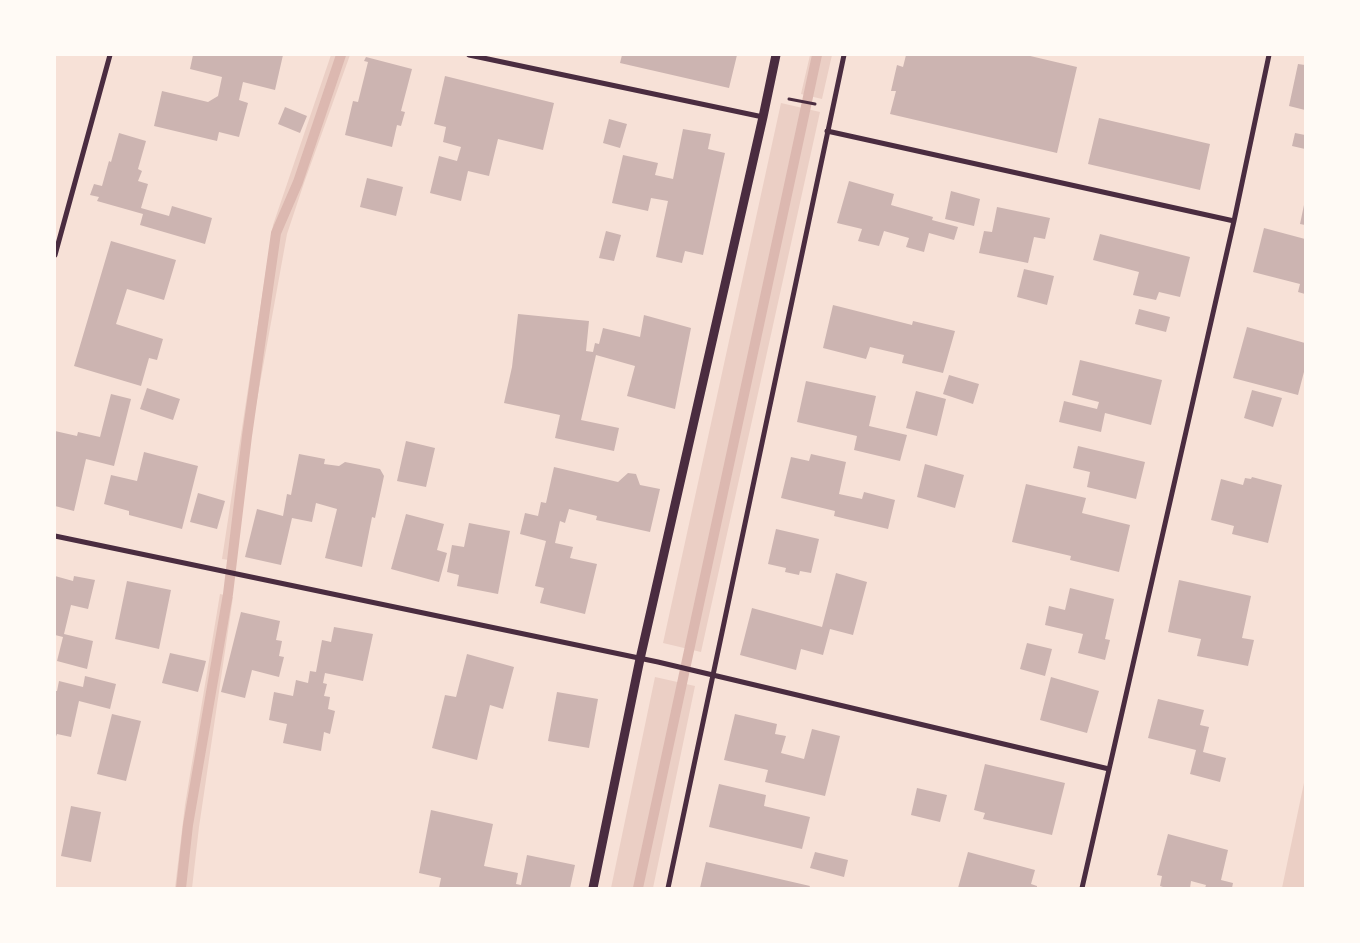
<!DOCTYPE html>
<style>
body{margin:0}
#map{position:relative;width:1360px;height:943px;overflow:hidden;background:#f7e1d7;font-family:Raleway,sans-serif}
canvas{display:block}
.frame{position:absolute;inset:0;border:56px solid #fffaf5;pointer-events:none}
</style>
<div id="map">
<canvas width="1360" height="943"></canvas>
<div class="frame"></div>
</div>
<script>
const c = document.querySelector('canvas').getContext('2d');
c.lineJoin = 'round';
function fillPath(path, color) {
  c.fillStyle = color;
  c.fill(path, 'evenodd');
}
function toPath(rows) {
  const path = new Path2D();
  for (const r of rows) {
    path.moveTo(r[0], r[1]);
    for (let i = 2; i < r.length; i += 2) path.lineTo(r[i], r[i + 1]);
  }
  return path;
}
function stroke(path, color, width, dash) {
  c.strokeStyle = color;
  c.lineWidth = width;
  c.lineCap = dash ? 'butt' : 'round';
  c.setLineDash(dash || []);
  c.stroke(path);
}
fillPath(toPath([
 [331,55,350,55,304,183,287,234,251,433,236,561,222,559,273,225],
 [810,55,832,55,822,99,801,94],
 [781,103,820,112,701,652,663,643],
 [220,594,233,597,199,827,192,888,175,888,185,805],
 [655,677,695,686,653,888,611,888],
 [1305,778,1305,888,1282,888]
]), '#ebcfc5');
stroke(toPath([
 [181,888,188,825,228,594,247,436,276,233,298,182,341,55],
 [638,888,817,55]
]), '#dcb8b0', 10);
fillPath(toPath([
 [193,55,283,55,275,90,243,82,239,100,248,103,239,137,219,132,217,141,154,126,162,91,208,102,218,96,222,77,190,69],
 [622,55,737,55,729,88,620,63],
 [906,55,1026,55,1077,67,1057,153,890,114,896,91,891,91,897,65,903,67],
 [366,57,412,69,401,111,405,112,401,126,397,125,392,147,345,135,353,101,358,102,368,62,364,61],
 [1298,64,1305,65,1305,110,1289,106],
 [445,76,554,103,543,150,498,139,489,176,468,171,461,201,430,193,439,156,457,161,461,147,443,142,446,127,434,124],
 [285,107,307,116,300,133,278,124],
 [1099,118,1210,144,1200,190,1088,164],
 [609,119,627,124,620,148,603,143],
 [683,129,711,134,708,149,725,153,703,255,685,251,682,263,656,257,668,201,651,198,648,211,612,203,623,155,658,163,655,175,673,179],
 [119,133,146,141,138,169,142,171,138,181,148,184,141,208,169,216,172,206,212,218,205,244,140,225,143,214,97,201,99,197,90,195,94,184,102,186,109,161,111,162],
 [1295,133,1305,135,1305,149,1292,146],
 [367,178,403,187,396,216,360,207],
 [849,181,894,194,891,205,933,217,932,220,958,227,954,240,929,233,924,252,906,247,909,238,884,231,879,246,858,241,862,229,837,223],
 [951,191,980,199,974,226,945,219],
 [1304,205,1305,205,1305,225,1300,224],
 [997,207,1050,218,1045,239,1034,237,1028,263,979,253,984,231,992,232],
 [1264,228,1305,239,1305,294,1298,292,1300,284,1253,272],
 [606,231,621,235,614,261,599,258],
 [1100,234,1190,257,1180,297,1159,292,1156,300,1133,295,1139,272,1093,260],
 [111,241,176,260,164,300,127,289,116,324,163,339,157,360,149,358,141,386,74,366],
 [1024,269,1054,276,1047,305,1017,297],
 [833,305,912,325,913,321,955,331,943,373,902,363,904,355,870,347,866,359,823,348],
 [1139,309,1170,317,1166,332,1135,324],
 [518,314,589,321,586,351,593,352,595,343,599,344,603,328,640,337,644,315,691,328,675,409,627,396,635,366,596,355,581,420,619,428,614,451,555,438,560,415,504,403,512,367],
 [1247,327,1305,343,1305,368,1298,395,1233,378],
 [1080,360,1162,380,1151,425,1105,413,1101,432,1059,422,1064,401,1097,409,1099,402,1072,395],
 [949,375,979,384,973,404,943,394],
 [806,381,876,396,869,426,907,435,900,461,854,450,857,436,797,422],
 [147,388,180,399,173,420,140,409],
 [1252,390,1282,398,1273,427,1244,418],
 [916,391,946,399,937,436,906,428],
 [111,394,131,399,114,466,86,459,74,511,55,506,55,431,77,436,78,432,100,437],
 [406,441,435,448,426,487,397,481],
 [1078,446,1145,462,1136,499,1087,487,1090,472,1073,468],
 [144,452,198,466,182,529,129,515,129,511,104,504,111,475,137,481],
 [299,454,325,459,324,464,339,466,345,462,380,469,384,476,375,518,372,517,362,567,325,558,337,509,316,503,312,522,292,518,281,565,245,557,257,509,283,516,287,494,291,495],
 [811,454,846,462,839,494,862,499,864,492,895,500,888,529,834,516,835,511,781,498,791,457,809,461],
 [925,464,964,475,955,508,917,497],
 [554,467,618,482,628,473,636,474,640,485,660,489,650,532,596,520,597,516,569,509,565,523,560,521,555,543,573,547,570,558,597,564,585,614,540,603,544,588,535,586,546,541,520,534,525,513,538,516,541,502,546,503],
 [1252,477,1282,485,1268,543,1232,534,1234,526,1211,520,1221,479,1243,485,1245,478,1251,479],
 [1026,484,1086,498,1082,513,1130,525,1119,572,1070,560,1071,556,1012,542],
 [198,493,225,501,217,529,190,522],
 [406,514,444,524,437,550,447,553,439,582,391,569],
 [469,523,510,531,498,594,457,586,459,575,447,572,452,545,464,547],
 [776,529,819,539,811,573,800,571,799,575,785,572,786,568,768,564],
 [836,573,867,582,853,635,830,629,823,655,801,649,796,670,740,655,752,608,822,627],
 [55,576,73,581,74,576,95,580,88,609,71,605,64,634,93,641,87,669,57,661,63,637,55,635],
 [1179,580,1251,596,1242,638,1254,640,1248,666,1197,656,1201,639,1168,632],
 [127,581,171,590,159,649,115,639],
 [1070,588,1114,599,1105,639,1110,640,1105,660,1078,653,1083,634,1045,625,1049,606,1065,610],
 [241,612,280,621,276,640,282,641,279,656,284,657,279,677,252,670,245,698,221,692],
 [334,627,373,634,363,681,325,673,323,683,327,684,324,696,330,697,328,709,335,711,330,734,324,732,321,751,283,743,287,724,269,720,274,692,293,696,296,680,308,683,310,671,316,672,322,640,331,642],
 [1027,643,1052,649,1045,676,1020,669],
 [170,653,206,661,198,692,162,683],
 [467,654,514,667,503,709,490,705,477,760,432,748,445,695,456,697],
 [85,676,116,684,110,709,79,701,71,737,57,734,55,739,55,691,57,691,59,681,83,687],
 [1051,677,1099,691,1087,733,1040,720],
 [557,692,598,699,589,748,548,741],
 [1158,699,1204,710,1200,725,1209,727,1203,752,1226,758,1220,782,1190,774,1196,750,1148,738],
 [112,714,141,721,126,781,97,774],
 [735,714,777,724,775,734,786,736,781,753,804,759,812,729,840,736,825,796,765,782,768,770,724,760],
 [985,764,1065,783,1052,835,983,819,985,813,974,810],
 [719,784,766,795,764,806,810,817,802,849,709,827],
 [917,788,947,795,940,822,911,815],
 [71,806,101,812,91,862,61,856],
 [431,810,493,824,484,866,518,873,516,884,521,885,527,855,575,865,570,888,439,888,441,878,419,873],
 [1168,834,1228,850,1221,880,1233,883,1232,888,1205,888,1206,885,1191,881,1190,888,1166,888,1160,886,1162,876,1157,875],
 [815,852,848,860,844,877,810,868],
 [968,852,1035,870,1031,884,1037,886,1037,888,958,888],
 [706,862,810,886,809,888,700,888]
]), '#ccb4b1');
stroke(toPath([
 [789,99,815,104]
]), '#4a2c40', 3);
stroke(toPath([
 [469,55,763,117],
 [827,131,1234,221],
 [55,255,110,55],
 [55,536,658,662,1109,769],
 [668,888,844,55],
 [1082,888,1234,221,1269,55]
]), '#4a2c40', 5);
stroke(toPath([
 [593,888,640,659,763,117,776,55]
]), '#4a2c40', 9);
</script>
